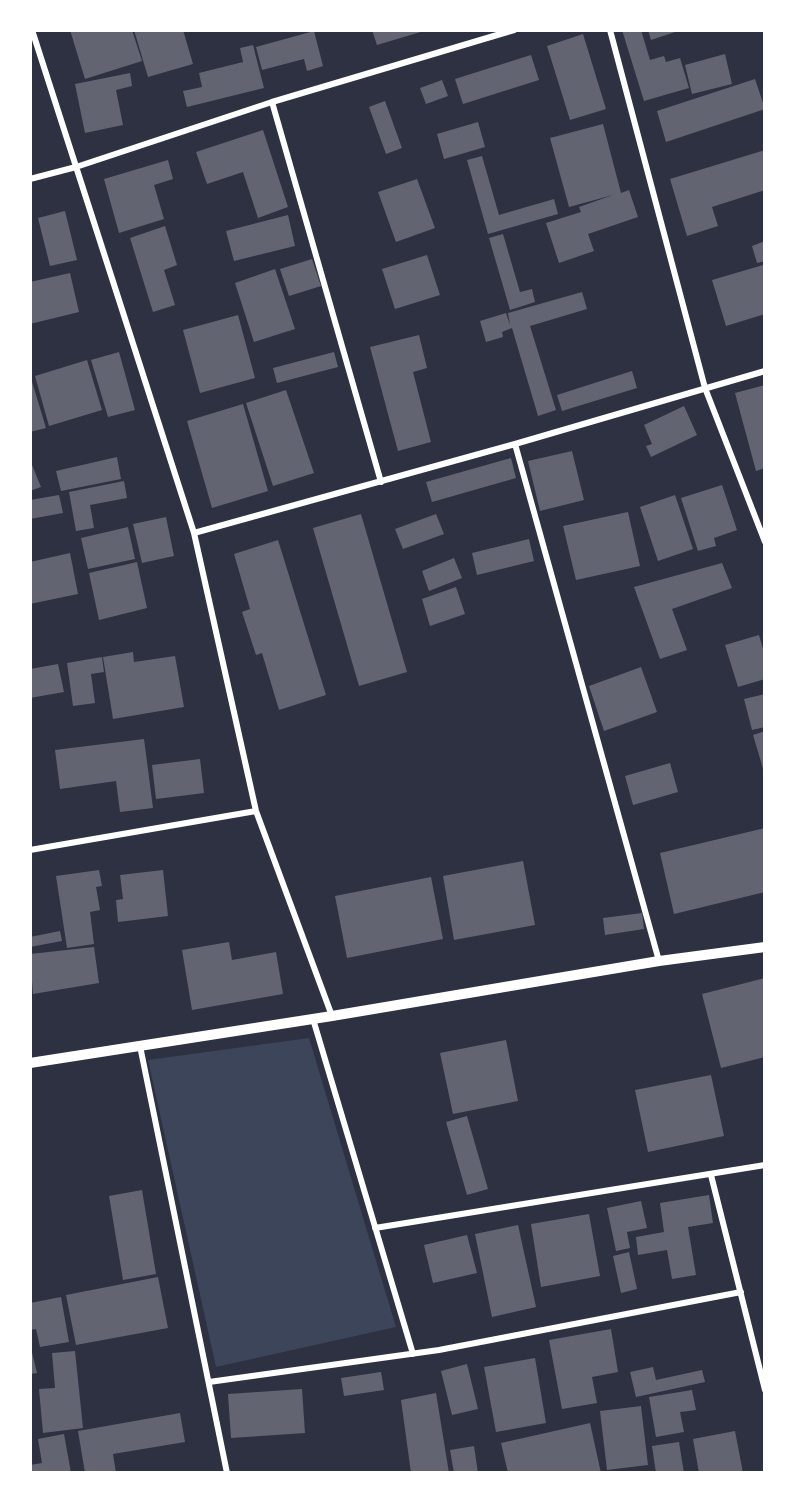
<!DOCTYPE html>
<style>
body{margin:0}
#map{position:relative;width:795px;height:1503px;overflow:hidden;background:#2d3142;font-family:Jost,sans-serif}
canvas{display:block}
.frame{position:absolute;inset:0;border:32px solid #fff;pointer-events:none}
</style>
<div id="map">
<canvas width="795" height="1503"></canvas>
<div class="frame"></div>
</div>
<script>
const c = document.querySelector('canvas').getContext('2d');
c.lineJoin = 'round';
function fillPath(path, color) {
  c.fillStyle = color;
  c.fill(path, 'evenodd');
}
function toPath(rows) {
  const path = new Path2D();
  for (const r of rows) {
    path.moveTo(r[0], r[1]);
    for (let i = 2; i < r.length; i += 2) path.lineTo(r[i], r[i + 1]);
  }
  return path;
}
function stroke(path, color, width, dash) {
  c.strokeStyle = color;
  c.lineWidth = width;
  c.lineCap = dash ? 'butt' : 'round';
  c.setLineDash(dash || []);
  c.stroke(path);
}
fillPath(toPath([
 [309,1038,396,1327,216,1367,148,1060]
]), '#3c4559');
fillPath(toPath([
 [70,30,132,30,142,61,85,79],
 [134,30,183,30,193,64,148,77],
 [372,30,424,30,424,31,377,45],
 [622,30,641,30,650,60,664,56,666,62,680,58,689,88,644,101],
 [648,30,681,30,651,40],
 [314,31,323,66,307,71,304,59,262,70,256,47],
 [583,34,606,109,570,120,547,46],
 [253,45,264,88,187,107,183,91,202,87,199,73,243,62,240,48],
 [725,54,732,84,692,94,685,65],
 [531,55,539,80,463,104,455,79],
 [130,73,132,86,116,90,123,125,85,133,75,84],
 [755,79,765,109,666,142,657,111],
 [442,80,448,96,426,104,420,88],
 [385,101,402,148,386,154,369,107],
 [478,122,485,147,444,159,437,134],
 [603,124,621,193,629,190,638,217,588,234,594,251,559,263,546,223,581,212,579,207,613,195,569,207,550,138],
 [263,130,288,207,258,218,243,172,207,184,196,152],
 [765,150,765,190,712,207,718,226,687,236,670,179],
 [482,156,499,215,554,199,558,214,488,234,467,160],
 [168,160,173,179,154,185,164,219,119,233,104,179],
 [417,179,435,228,396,242,378,192],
 [65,211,77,260,50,266,38,218],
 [288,215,295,246,234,261,226,231],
 [165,226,177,265,164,270,175,305,153,312,130,238],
 [503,234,520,292,532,289,535,302,510,310,489,238],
 [765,241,765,261,757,263,752,246],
 [427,255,440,295,395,309,382,269],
 [312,259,321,286,289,296,280,269],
 [763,265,765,271,765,314,726,326,712,280],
 [275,269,295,329,254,342,235,283],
 [70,273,79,312,30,324,30,282],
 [582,292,587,309,530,326,556,410,538,416,512,328,502,332,503,337,486,342,480,321,506,313,510,325,508,313],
 [238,315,255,378,200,393,183,330],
 [419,335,427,368,413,372,431,442,398,451,370,347],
 [119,352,135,410,108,417,91,360],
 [334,352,338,367,277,383,273,368],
 [87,360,102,410,49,426,35,376],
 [632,371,637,388,562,411,557,395],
 [30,375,46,428,30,432],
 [765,385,765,468,756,471,735,393],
 [286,390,314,473,273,486,246,403],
 [243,404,268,491,212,508,187,421],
 [684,406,697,435,651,457,646,446,652,444,644,425],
 [572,451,584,500,540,511,528,461],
 [117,457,121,479,61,491,56,471],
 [511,458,516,478,432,502,426,482],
 [30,460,41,487,30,491],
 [124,481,127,498,90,505,94,528,76,531,69,492],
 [722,485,737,530,714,538,716,546,698,551,681,498],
 [59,495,63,513,30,519,30,500],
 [675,495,693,549,658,561,640,507],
 [628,512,640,566,576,580,563,526],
 [361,514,407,672,359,686,313,528],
 [436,514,444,534,403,549,395,529],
 [166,517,174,556,142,563,133,524],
 [128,527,135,559,88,569,81,538],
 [529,539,534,561,477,575,472,553],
 [278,540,326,695,279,710,262,653,256,655,242,612,250,609,234,554],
 [70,553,78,594,30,604,30,562],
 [454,558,462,578,429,591,422,571],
 [137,562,147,608,99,620,89,573],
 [722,563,732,588,672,609,687,650,660,659,634,587],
 [456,587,465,614,430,626,422,599],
 [759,635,765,656,765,679,738,687,725,645],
 [133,652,134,662,175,656,184,707,113,719,103,657],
 [102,657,104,672,91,674,95,703,73,706,67,663],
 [58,664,64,692,30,698,30,669],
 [641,667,657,712,604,731,589,686],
 [765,694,765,727,752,730,744,699],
 [765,731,765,772,764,772,753,735],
 [144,739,153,808,120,812,116,781,60,789,55,750],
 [200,759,204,793,156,799,152,765],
 [670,763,678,792,633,805,625,776],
 [765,828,765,892,674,914,660,853],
 [523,861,535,925,454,940,443,876],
 [99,870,102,886,96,887,100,910,90,912,94,944,67,948,56,876],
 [163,870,168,916,118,922,116,900,123,899,120,875],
 [431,877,443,939,347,958,335,896],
 [642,913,644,929,605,935,603,918],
 [60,931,62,941,30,947,30,937],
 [229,942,232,960,276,952,283,994,192,1010,182,950],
 [94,947,99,983,33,994,30,954],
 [765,978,765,1057,721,1068,702,994],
 [506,1040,518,1101,453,1114,440,1053],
 [711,1075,724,1136,648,1152,635,1090],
 [467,1116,488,1189,467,1195,446,1122],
 [142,1190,156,1274,123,1280,109,1196],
 [709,1195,713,1223,688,1227,696,1275,672,1279,667,1250,638,1255,636,1237,664,1232,660,1203],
 [641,1201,647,1228,627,1232,630,1248,616,1251,607,1208],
 [589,1214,600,1276,541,1287,531,1224],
 [518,1225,536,1307,492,1317,475,1234],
 [467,1235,477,1273,433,1283,424,1245],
 [629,1252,637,1289,621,1293,613,1256],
 [158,1277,168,1328,76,1345,66,1295],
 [61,1297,69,1342,40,1347,36,1329,30,1330,30,1303],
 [611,1329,618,1372,592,1377,597,1403,562,1409,549,1340],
 [30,1344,37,1373,30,1374],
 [75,1351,83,1428,43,1433,39,1389,55,1388,52,1353],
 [535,1358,546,1423,496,1432,484,1367],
 [467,1364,478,1409,452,1415,441,1371],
 [653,1367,656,1380,702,1370,705,1382,636,1397,630,1372],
 [381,1372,384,1390,344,1396,341,1378],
 [302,1389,305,1433,231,1438,228,1394],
 [692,1390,696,1410,680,1412,684,1432,656,1437,649,1397],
 [436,1393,449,1473,411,1473,401,1400],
 [641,1406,648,1465,607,1470,600,1411],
 [180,1413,185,1442,113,1454,116,1473,85,1473,78,1431],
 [590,1423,601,1473,508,1473,501,1443],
 [735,1431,743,1473,699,1473,693,1439],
 [64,1434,71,1473,30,1473,30,1465,42,1463,38,1439],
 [679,1442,684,1473,656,1473,652,1446],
 [474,1446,478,1473,454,1473,450,1450]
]), '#626471');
stroke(toPath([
 [32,30,194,533,256,811,332,1016],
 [610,30,705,388,765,542],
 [272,102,381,482],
 [30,179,76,167,272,102,514,30],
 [515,444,659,961],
 [194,533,515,444,765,371],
 [30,850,256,811],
 [313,1019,413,1354],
 [140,1046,227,1473],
 [711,1175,765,1390],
 [375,1228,765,1165],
 [209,1382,439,1350,741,1292]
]), '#fff', 6);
stroke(toPath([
 [30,1063,332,1016,659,961,765,947]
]), '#fff', 10);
</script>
